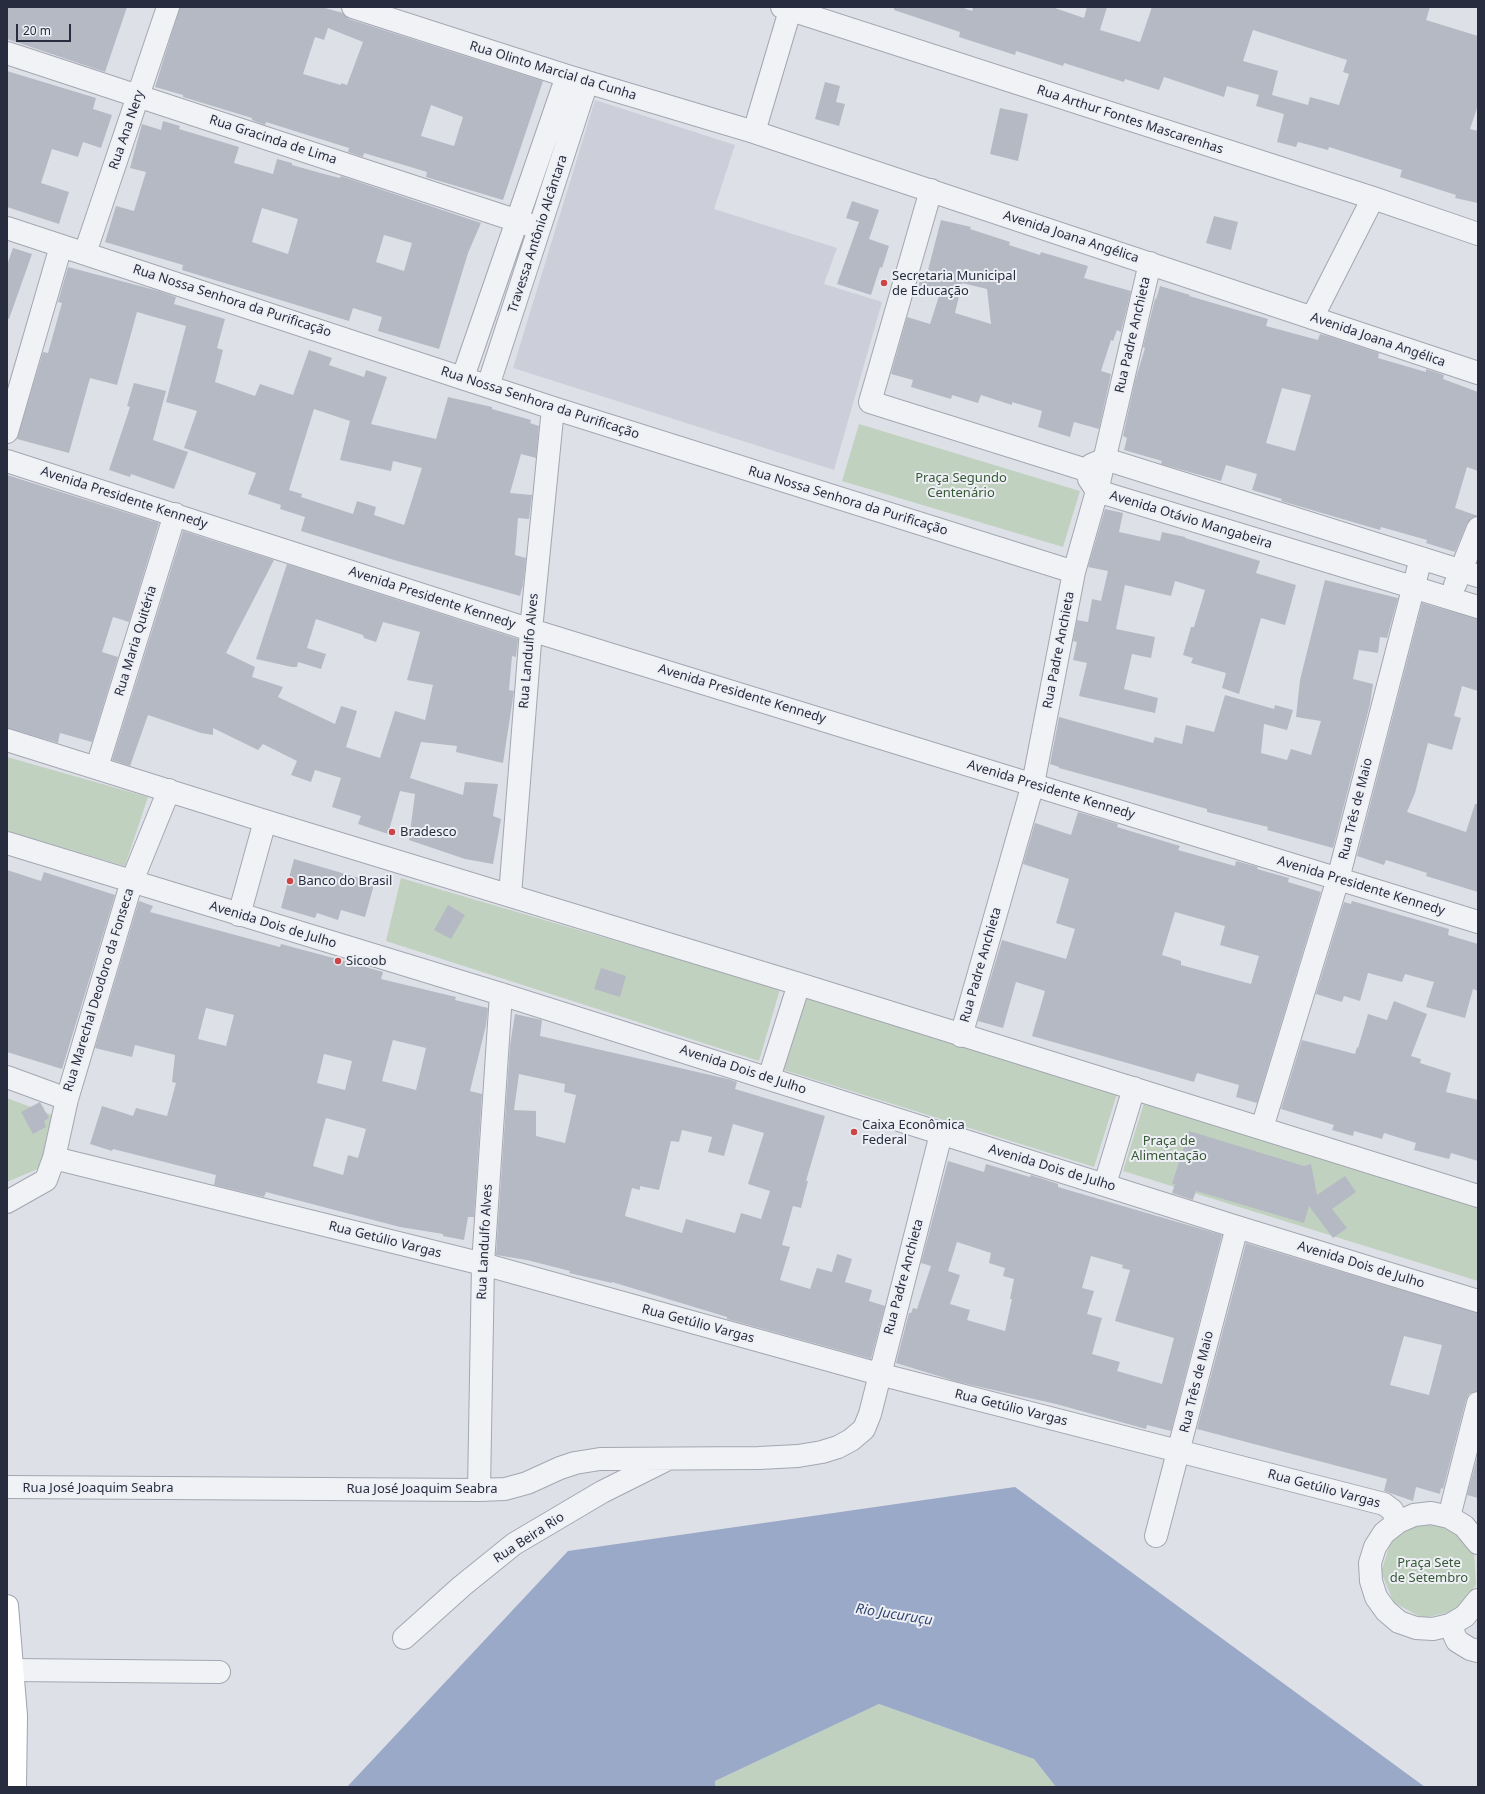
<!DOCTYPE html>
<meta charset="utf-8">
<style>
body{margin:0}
#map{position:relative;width:1485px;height:1794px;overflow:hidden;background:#dee0e7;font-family:"Noto Sans",sans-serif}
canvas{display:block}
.frame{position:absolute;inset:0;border:8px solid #272d3e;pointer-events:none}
.scale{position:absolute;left:16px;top:24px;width:55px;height:18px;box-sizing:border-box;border:2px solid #272d3e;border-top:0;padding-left:5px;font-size:12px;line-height:14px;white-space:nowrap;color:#272d3e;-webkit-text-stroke:3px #edeff5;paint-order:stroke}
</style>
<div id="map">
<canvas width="1485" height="1794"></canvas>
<div class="frame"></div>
<div class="scale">20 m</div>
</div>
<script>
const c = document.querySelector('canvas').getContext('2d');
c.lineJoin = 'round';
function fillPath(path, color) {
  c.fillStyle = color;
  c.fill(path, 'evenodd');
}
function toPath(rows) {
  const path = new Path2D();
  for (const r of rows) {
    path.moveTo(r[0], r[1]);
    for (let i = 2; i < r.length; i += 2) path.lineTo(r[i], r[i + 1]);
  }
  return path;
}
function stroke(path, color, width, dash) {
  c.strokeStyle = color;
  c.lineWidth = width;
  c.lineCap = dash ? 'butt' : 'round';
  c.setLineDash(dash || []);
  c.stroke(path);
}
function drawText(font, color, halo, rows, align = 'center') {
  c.font = font + ' "Noto Sans",sans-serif';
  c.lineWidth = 4;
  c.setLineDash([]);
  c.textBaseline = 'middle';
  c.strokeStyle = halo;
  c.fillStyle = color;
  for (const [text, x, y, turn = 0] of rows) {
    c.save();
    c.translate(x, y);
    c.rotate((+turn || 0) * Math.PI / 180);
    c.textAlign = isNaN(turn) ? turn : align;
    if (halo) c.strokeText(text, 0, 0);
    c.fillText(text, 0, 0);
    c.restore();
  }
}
fillPath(toPath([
 [595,100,735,145,714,209,837,248,824,284,882,302,834,470,513,368]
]), '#cccfd9');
fillPath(toPath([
 [859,424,1080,491,1063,547,842,481],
 [7,757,148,797,125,866,7,831],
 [401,878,780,989,759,1061,386,941],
 [807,997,1117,1094,1094,1167,784,1070],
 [7,1098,52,1115,40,1168,7,1182],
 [1144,1103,1478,1207,1478,1281,1123,1171],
 [1419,1523,1452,1527,1474,1551,1476,1585,1456,1611,1423,1618,1394,1603,1381,1572,1391,1541],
 [879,1704,1034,1759,1056,1787,715,1787,715,1781]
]), '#c1d1bf');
fillPath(toPath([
 [1015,1487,1425,1787,1056,1787,1034,1759,879,1704,715,1781,715,1787,347,1787,568,1551]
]), '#99a9c7');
fillPath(toPath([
 [7,7,127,7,105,72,7,39],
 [180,7,321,7,343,13,349,19,543,81,503,200,426,177,427,172,364,153,363,157,348,152,349,148,266,122,265,125,252,120,252,118,183,97,183,95,155,87],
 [328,28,363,42,347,85,341,83,341,85,303,74,315,37,324,40],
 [431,105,463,117,454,146,421,136],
 [894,7,961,7,972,11,973,7,1052,7,1084,18,1087,7,1107,7,1100,30,1140,42,1152,7,1430,7,1426,20,1478,36,1478,105,1470,129,1478,131,1478,203,1455,198,1456,195,1400,177,1402,170,1329,147,1328,150,1298,142,1296,147,1277,142,1284,114,1256,106,1259,95,1227,86,1224,97,1164,77,1159,90,1125,79,1124,82,1064,63,1063,66,1016,51,1015,55,959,37,960,32,894,10],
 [1253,30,1347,60,1343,72,1349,74,1339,105,1310,97,1308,105,1272,95,1278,71,1243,61],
 [7,71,96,98,93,109,112,115,101,148,83,142,78,157,52,149,41,183,69,192,59,224,7,207],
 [825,82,840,86,836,102,845,104,839,126,815,119],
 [1000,108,1028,114,1018,161,990,154],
 [163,121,180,126,179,129,239,147,234,163,273,174,277,159,292,163,292,165,324,174,340,178,341,176,481,223,468,253,439,349,378,331,382,317,353,308,349,321,182,270,183,265,105,242,116,206,134,211,146,172,130,168,142,124,161,130],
 [262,208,298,219,288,254,252,242],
 [384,235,412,243,404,271,376,262],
 [852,201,879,210,869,239,889,246,882,268,880,267,871,295,837,284,859,222,846,218],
 [1214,216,1238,222,1231,250,1206,243],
 [941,220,971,227,970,229,1010,242,1009,245,1040,255,1041,252,1088,266,1084,278,1131,291,1121,332,1117,330,1113,341,1111,340,1101,371,1111,374,1099,429,1074,422,1070,437,1038,427,1042,411,1012,402,1012,405,981,395,978,403,952,395,951,399,911,387,913,380,891,374,907,317,930,324,940,293,918,288,922,273,927,274],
 [962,283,987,289,991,324,955,313],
 [13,248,32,254,9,319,7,319,7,265],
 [68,267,159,291,176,297,174,304,225,319,217,348,223,350,215,382,255,396,260,384,293,395,309,350,332,358,329,365,364,377,366,370,387,377,371,424,436,439,448,397,492,407,492,409,531,420,530,423,539,426,536,458,521,454,510,493,532,495,529,519,518,518,515,555,526,558,523,585,520,596,394,560,301,531,305,517,280,509,281,505,248,494,256,473,184,448,197,411,166,402,186,326,137,312,117,385,90,378,69,453,17,439,43,352,48,353,62,303,58,302],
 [314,409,350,421,340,460,391,471,393,461,422,468,404,525,374,515,376,507,357,501,353,514,301,497,302,494,289,490],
 [1160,286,1190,295,1189,296,1268,319,1266,326,1318,340,1320,334,1328,336,1379,353,1378,358,1426,372,1426,369,1444,375,1443,379,1478,392,1478,471,1467,467,1455,508,1478,516,1471,518,1467,523,1455,552,1426,543,1427,540,1381,527,1380,530,1281,501,1282,499,1252,490,1257,474,1226,465,1221,481,1161,464,1162,461,1124,450,1127,438,1123,436,1135,381,1145,348,1143,347,1155,299,1156,299],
 [1282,388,1311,395,1295,451,1266,443],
 [134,383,166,391,153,440,188,452,174,489,131,474,130,477,109,470,130,407,127,406],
 [7,475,159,523,129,622,113,617,102,652,118,657,92,742,60,733,58,743,7,728],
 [1105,509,1123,513,1119,532,1160,541,1162,532,1185,537,1185,538,1260,561,1256,573,1296,585,1285,625,1261,618,1239,694,1222,688,1226,673,1191,663,1193,658,1183,655,1191,627,1194,627,1205,590,1175,581,1171,596,1125,585,1116,629,1155,637,1151,658,1132,654,1124,689,1158,698,1155,713,1079,696,1087,663,1073,660,1077,642,1073,641,1077,620,1088,622,1092,599,1101,601,1108,571,1088,567],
 [183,531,274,560,226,653,255,667,252,677,283,687,278,697,335,724,341,706,357,711,346,747,380,758,395,711,425,720,433,685,407,680,420,632,383,622,376,642,364,638,363,635,316,619,307,648,326,654,321,669,298,662,297,667,292,667,256,659,287,564,518,639,516,657,512,656,509,690,514,691,503,763,456,752,457,746,421,742,410,778,463,795,465,782,498,784,493,816,501,819,493,864,465,859,409,840,415,794,400,791,388,834,358,824,361,816,332,807,341,778,315,770,311,782,291,775,297,761,263,744,258,750,213,728,213,735,201,733,148,715,130,766,112,760],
 [1325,580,1398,598,1387,638,1380,637,1378,653,1359,650,1353,679,1373,684,1370,704,1333,848,1267,830,1268,827,1207,812,1207,809,1059,768,1059,767,1050,764,1059,717,1153,743,1155,737,1182,744,1186,725,1214,732,1225,695,1274,709,1275,705,1293,710,1287,730,1264,724,1261,753,1287,760,1291,749,1311,755,1321,721,1296,717,1300,680],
 [1422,603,1478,619,1478,691,1462,686,1454,716,1461,718,1452,750,1428,743,1415,793,1407,812,1466,832,1475,804,1478,804,1478,892,1426,876,1427,873,1386,860,1384,865,1357,856],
 [1078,812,1118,824,1117,827,1180,846,1178,850,1235,866,1236,861,1258,867,1257,869,1289,878,1288,882,1321,892,1257,1103,1236,1097,1239,1085,1197,1073,1194,1082,1032,1036,1045,991,1016,982,1003,1028,978,1021,1002,940,1066,959,1075,929,1056,923,1069,879,1023,864,1035,823,1071,835],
 [1175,912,1225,926,1220,945,1259,956,1251,984,1181,965,1181,961,1162,955],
 [294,859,373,882,373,888,365,917,341,910,338,920,317,913,315,918,281,908],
 [7,870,41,881,44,872,115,895,62,1069,7,1052],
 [139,901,153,906,150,912,280,947,281,944,352,963,383,972,381,979,456,997,455,1000,488,1008,486,1025,470,1091,482,1094,474,1217,468,1217,464,1240,443,1236,443,1234,400,1227,266,1192,264,1197,214,1185,216,1175,113,1149,112,1151,90,1144,102,1106,133,1116,136,1108,167,1116,176,1083,172,1082,175,1055,135,1045,132,1057,95,1048],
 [206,1008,234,1015,226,1046,198,1039],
 [393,1040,426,1048,416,1090,382,1081],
 [324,1054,352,1061,345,1090,317,1083],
 [326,1118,366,1129,358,1158,348,1155,343,1175,313,1166],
 [1352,901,1449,929,1448,935,1478,944,1478,991,1473,989,1465,1018,1426,1007,1434,982,1405,974,1402,982,1368,973,1360,1001,1344,996,1342,1002,1316,994,1344,902,1351,904],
 [448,905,465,915,451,939,434,930],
 [601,968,626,976,620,997,594,989],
 [1394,1001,1427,1014,1411,1056,1421,1059,1420,1063,1451,1073,1446,1092,1478,1100,1478,1161,1451,1153,1449,1159,1414,1150,1416,1143,1384,1133,1382,1139,1354,1131,1353,1136,1332,1130,1334,1125,1281,1109,1302,1040,1355,1054,1357,1047,1358,1048,1368,1014,1387,1020],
 [515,1014,542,1020,540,1036,728,1079,737,1082,735,1089,825,1116,806,1181,808,1181,801,1208,793,1206,782,1245,790,1247,780,1280,810,1289,817,1268,832,1272,837,1254,852,1259,845,1282,872,1290,869,1301,885,1306,871,1359,727,1319,727,1317,612,1282,612,1283,569,1273,570,1271,527,1260,496,1255,510,1045],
 [519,1074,565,1084,564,1092,576,1095,565,1143,536,1136,536,1111,514,1110],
 [733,1124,764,1133,748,1184,770,1191,761,1219,741,1213,735,1233,686,1219,682,1233,625,1216,632,1188,640,1190,640,1186,659,1190,671,1141,679,1142,682,1130,712,1137,708,1152,724,1156],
 [40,1102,49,1118,44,1121,46,1127,33,1134,21,1112],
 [1189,1131,1304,1166,1311,1164,1317,1195,1345,1176,1356,1192,1332,1209,1347,1228,1333,1238,1309,1206,1304,1223,1196,1191,1193,1200,1172,1193,1175,1184,1172,1184],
 [948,1161,984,1172,986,1164,1030,1177,1031,1175,1058,1184,1058,1187,1222,1235,1171,1431,1147,1425,1146,1429,1056,1404,958,1382,896,1363,909,1313,911,1313,913,1308,917,1309,931,1266,921,1263],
 [957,1242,991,1253,989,1263,1005,1268,1003,1276,1014,1279,1010,1299,1012,1299,1005,1331,967,1320,970,1310,950,1304,960,1275,948,1271],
 [1091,1256,1123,1265,1122,1268,1130,1270,1115,1321,1174,1338,1162,1384,1117,1371,1120,1362,1092,1354,1102,1318,1087,1314,1094,1291,1082,1288],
 [1246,1243,1478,1313,1478,1391,1469,1394,1466,1400,1443,1489,1441,1488,1440,1494,1416,1487,1413,1501,1384,1491,1387,1479,1197,1429],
 [1404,1336,1442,1345,1429,1395,1390,1385],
 [1478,1454,1478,1498,1467,1495]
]), '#b5b9c4');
const minor = toPath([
 [353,7,567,76,754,132,1478,373],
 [782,7,1373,198,1478,234],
 [7,53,539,228],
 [754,132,791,7],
 [931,190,870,402,1083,469],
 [7,228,553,408,1074,572],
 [85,253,168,7],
 [1312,318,1373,198],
 [463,377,567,76],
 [488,386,587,82],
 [7,432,61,246],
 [7,461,531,630,1478,922],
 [1091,465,1105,459,1478,576],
 [1089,479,1097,491,1478,607],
 [1455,585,1478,528],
 [7,740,265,821,799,984,1478,1196],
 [97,767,175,514],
 [7,843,501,994,1237,1227,1478,1301],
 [510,895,531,630,553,408],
 [239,915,265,821],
 [961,1036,1033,784,1074,572,1097,491,1150,263],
 [7,1077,67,1099],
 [769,1078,799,984],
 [1262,1128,1338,879,1421,558],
 [54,1158,483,1264,879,1374,1384,1504,1392,1510,1398,1522],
 [1105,1184,1134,1088],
 [7,1202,46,1180,54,1158,67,1099,132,881,169,790],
 [7,1487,479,1490,505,1489,527,1483,560,1468,575,1463,600,1459,759,1458,798,1456,822,1452,838,1447,851,1440,864,1429,870,1414,941,1134],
 [479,1490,483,1264,501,994],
 [1449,1517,1478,1403],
 [1156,1536,1237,1227],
 [1478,1543,1464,1526,1449,1517,1431,1513,1414,1515,1398,1522,1384,1533,1375,1547,1370,1563,1371,1581,1376,1597,1386,1611,1399,1622,1416,1628,1433,1629,1450,1625,1465,1616,1478,1600],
 [1450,1625,1457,1641,1470,1649,1478,1651],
 [404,1638,462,1586,514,1544,602,1492,664,1461],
 [12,1670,219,1672]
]);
const major = toPath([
 [7,1606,16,1716,15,1787]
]);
stroke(minor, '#a3a7b1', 24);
stroke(major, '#9da3b3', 24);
stroke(minor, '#f0f2f6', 22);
stroke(major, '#fff', 22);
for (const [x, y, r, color] of [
 [884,283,4,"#cb4446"],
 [392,832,4,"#cb4446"],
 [290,881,4,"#cb4446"],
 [338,961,4,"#cb4446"],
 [854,1132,4,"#cb4446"]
]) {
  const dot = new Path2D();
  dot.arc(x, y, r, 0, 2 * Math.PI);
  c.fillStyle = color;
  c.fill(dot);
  stroke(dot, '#edeff5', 1.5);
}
drawText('13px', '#272d3e', '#edeff5', [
 ["Rua Olinto Marcial da Cunha",553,71,17],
 ["Rua Arthur Fontes Mascarenhas",1130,120,18],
 ["Rua Ana Nery",127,130,-71],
 ["Rua Gracinda de Lima",273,140,18],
 ["Travessa Antônio Alcântara",538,234,-72],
 ["Avenida Joana Angélica",1071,237,18],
 ["Rua Nossa Senhora da Purificação",232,301,18],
 ["Rua Padre Anchieta",1133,335,-77],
 ["Avenida Joana Angélica",1378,340,19],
 ["Rua Nossa Senhora da Purificação",540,403,18],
 ["Avenida Presidente Kennedy",124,498,18],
 ["Rua Nossa Senhora da Purificação",848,501,17],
 ["Avenida Otávio Mangabeira",1191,520,17],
 ["Avenida Presidente Kennedy",432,598,18],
 ["Rua Maria Quitéria",136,641,-73],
 ["Rua Padre Anchieta",1059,650,-79],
 ["Rua Landulfo Alves",529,651,-85],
 ["Avenida Presidente Kennedy",742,694,17],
 ["Avenida Presidente Kennedy",1051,790,17],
 ["Rua Três de Maio",1356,809,-76],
 ["Avenida Presidente Kennedy",1361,886,17],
 ["Avenida Dois de Julho",273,925,17],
 ["Rua Padre Anchieta",981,965,-74],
 ["Rua Marechal Deodoro da Fonseca",99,990,-73],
 ["Avenida Dois de Julho",743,1070,18],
 ["Avenida Dois de Julho",1052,1168,17],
 ["Rua Getúlio Vargas",385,1240,14],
 ["Rua Landulfo Alves",485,1242,-87],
 ["Avenida Dois de Julho",1361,1265,17],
 ["Rua Padre Anchieta",904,1277,-75],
 ["Rua Getúlio Vargas",698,1324,15],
 ["Rua Três de Maio",1197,1382,-76],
 ["Rua Getúlio Vargas",1011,1408,14],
 ["Rua José Joaquim Seabra",98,1488],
 ["Rua José Joaquim Seabra",422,1489],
 ["Rua Getúlio Vargas",1324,1489,15],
 ["Rua Beira Rio",529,1538,-33]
]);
drawText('13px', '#272d3e', '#edeff5', [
 ["Secretaria Municipal",892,276],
 ["de Educação",892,291],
 ["Bradesco",400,832],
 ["Banco do Brasil",298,881],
 ["Sicoob",346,961],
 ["Caixa Econômica",862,1125],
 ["Federal",862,1140]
], 'left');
drawText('13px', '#375935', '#edeff5', [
 ["Praça Segundo",961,478],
 ["Centenário",961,493],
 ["Praça de",1169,1141],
 ["Alimentação",1169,1156],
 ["Praça Sete",1429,1563],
 ["de Setembro",1429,1578]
]);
drawText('italic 14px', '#324671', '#edeff5', [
 ["Rio Jucuruçu",894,1615,9]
]);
</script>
